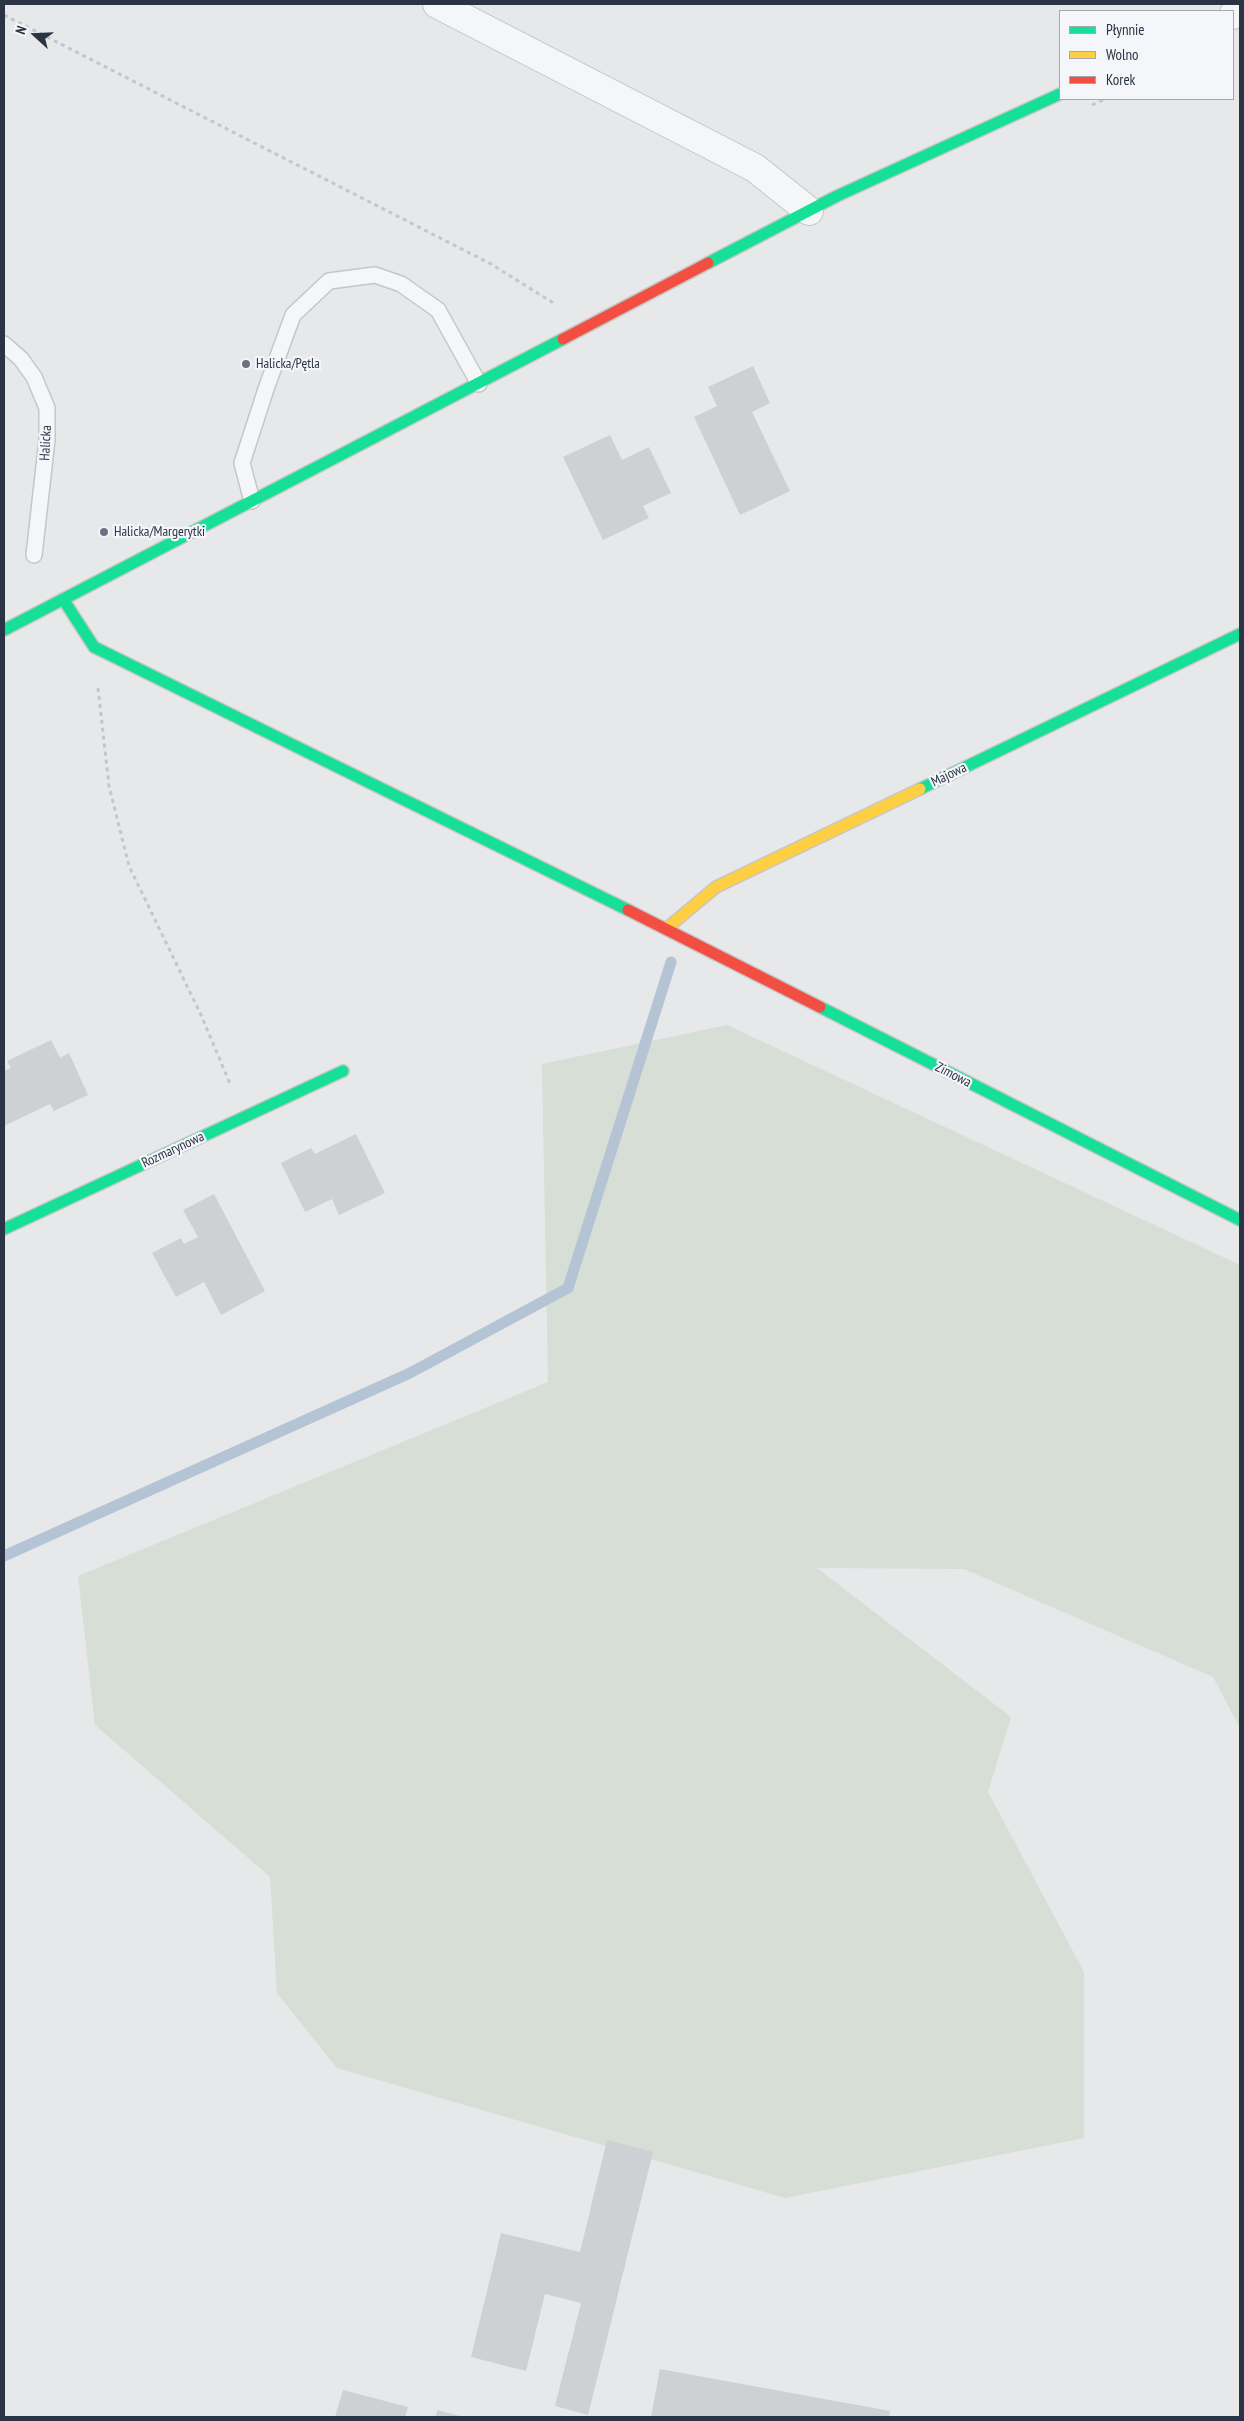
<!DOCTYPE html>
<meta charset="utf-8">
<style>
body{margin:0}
#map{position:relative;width:1244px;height:2421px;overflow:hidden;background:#e6e8ea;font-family:"PT Sans Narrow",sans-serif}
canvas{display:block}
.frame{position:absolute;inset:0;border:5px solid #2b3445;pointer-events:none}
.legend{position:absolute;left:1059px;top:10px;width:175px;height:90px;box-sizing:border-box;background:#f4f6f9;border:1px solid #a4a8b1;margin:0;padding:6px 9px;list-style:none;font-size:15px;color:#2b3445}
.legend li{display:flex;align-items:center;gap:10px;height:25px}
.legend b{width:25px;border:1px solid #a4a8b1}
.north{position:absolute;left:10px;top:10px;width:50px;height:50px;-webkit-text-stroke:4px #f4f6f9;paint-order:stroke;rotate:290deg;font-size:14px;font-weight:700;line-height:20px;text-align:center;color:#2b3445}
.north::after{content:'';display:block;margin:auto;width:18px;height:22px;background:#2b3445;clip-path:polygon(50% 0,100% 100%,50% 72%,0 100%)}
</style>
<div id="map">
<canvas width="1244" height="2421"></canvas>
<div class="frame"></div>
<ul class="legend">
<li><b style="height:6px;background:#16e098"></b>Płynnie</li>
<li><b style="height:6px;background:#ffcf43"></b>Wolno</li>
<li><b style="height:6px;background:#f24e42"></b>Korek</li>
</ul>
<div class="north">N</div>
</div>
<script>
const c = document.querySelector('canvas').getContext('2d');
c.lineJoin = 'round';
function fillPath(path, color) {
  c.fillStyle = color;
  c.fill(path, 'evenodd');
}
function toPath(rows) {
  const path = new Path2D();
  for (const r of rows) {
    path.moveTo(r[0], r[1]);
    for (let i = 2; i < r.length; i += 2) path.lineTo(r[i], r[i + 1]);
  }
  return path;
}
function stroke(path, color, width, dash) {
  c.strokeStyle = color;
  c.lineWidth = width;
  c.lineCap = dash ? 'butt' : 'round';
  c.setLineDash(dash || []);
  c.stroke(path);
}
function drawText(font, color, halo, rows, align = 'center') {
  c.font = font + ' "PT Sans Narrow",sans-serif';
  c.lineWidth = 4.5;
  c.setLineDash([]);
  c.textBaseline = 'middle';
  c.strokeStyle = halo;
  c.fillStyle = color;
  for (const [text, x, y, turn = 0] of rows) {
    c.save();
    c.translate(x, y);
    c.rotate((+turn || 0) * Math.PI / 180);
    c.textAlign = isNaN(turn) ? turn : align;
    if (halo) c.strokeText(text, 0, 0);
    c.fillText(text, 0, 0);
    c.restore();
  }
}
fillPath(toPath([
 [727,1025,1240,1265,1240,1728,1213,1677,964,1569,817,1568,1011,1717,988,1792,1084,1972,1084,2138,785,2198,337,2068,277,1993,270,1877,95,1725,78,1576,548,1382,542,1064]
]), '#d6ded6');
stroke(toPath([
 [4,1556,410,1373,568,1288,671,962]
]), '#b4c4d5', 11);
fillPath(toPath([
 [753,366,770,403,752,412,790,491,740,515,694,417,717,406,708,387],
 [610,435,622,460,649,447,671,493,643,506,649,518,603,540,563,457],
 [51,1040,60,1058,69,1053,88,1095,54,1111,50,1104,4,1126,4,1071,11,1068,7,1061],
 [356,1134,385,1193,339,1215,332,1199,305,1212,281,1163,311,1148,315,1154],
 [214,1194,265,1291,221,1315,204,1282,176,1297,152,1253,181,1238,184,1244,198,1237,183,1210],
 [607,2140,653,2152,588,2415,555,2406,581,2303,545,2294,526,2371,471,2357,501,2233,580,2252],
 [660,2369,890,2411,889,2417,651,2417],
 [343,2390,408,2407,405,2417,335,2417],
 [437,2410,464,2417,436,2417]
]), '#ced0d3');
const lane = toPath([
 [4,344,21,359,34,377,47,408,47,440,34,555],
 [252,501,242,463,267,386,293,315,329,281,375,275,401,284,438,310,479,384]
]);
const street = toPath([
 [437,4,755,168,809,211],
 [1233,15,1240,12]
]);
const fast = toPath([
 [708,263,837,196,1060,94],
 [63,599,94,647,628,910],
 [4,630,563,339],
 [920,789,1240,634],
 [820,1007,1240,1220],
 [4,1229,343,1071]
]);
const slow = toPath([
 [666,929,716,887,920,789]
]);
const jam = toPath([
 [563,339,708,263],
 [628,910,820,1007]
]);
stroke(lane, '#c4c6c8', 18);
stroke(street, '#c4c6c8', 30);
stroke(fast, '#c4c6c8', 14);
stroke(slow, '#c4c6c8', 14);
stroke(jam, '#c4c6c8', 14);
stroke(toPath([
 [4,15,491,264,555,304],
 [1092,105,1105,99],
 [98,688,109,786,129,866,201,1015,231,1086]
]), '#c5c6ca', 3, [4, 4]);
stroke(lane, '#f5f6f7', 15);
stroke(street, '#f5f6f7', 28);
stroke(fast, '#16e098', 11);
stroke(slow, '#ffcf43', 11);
stroke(jam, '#f24e42', 11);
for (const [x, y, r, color] of [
 [246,364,5,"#6c737f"],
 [104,532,5,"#6c737f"]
]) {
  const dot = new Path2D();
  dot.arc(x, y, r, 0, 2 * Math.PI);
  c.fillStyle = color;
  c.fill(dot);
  stroke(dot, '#f4f6f9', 2);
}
drawText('14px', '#2b3445', '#f4f6f9', [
 ["Halicka/Pętla",256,364],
 ["Halicka/Margerytki",114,532]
], 'left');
drawText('14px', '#2b3445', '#f4f6f9', [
 ["Halicka",46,443,-87],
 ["Majowa",949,775,-26],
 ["Zimowa",953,1075,27],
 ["Rozmarynowa",173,1150,-25]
]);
</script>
